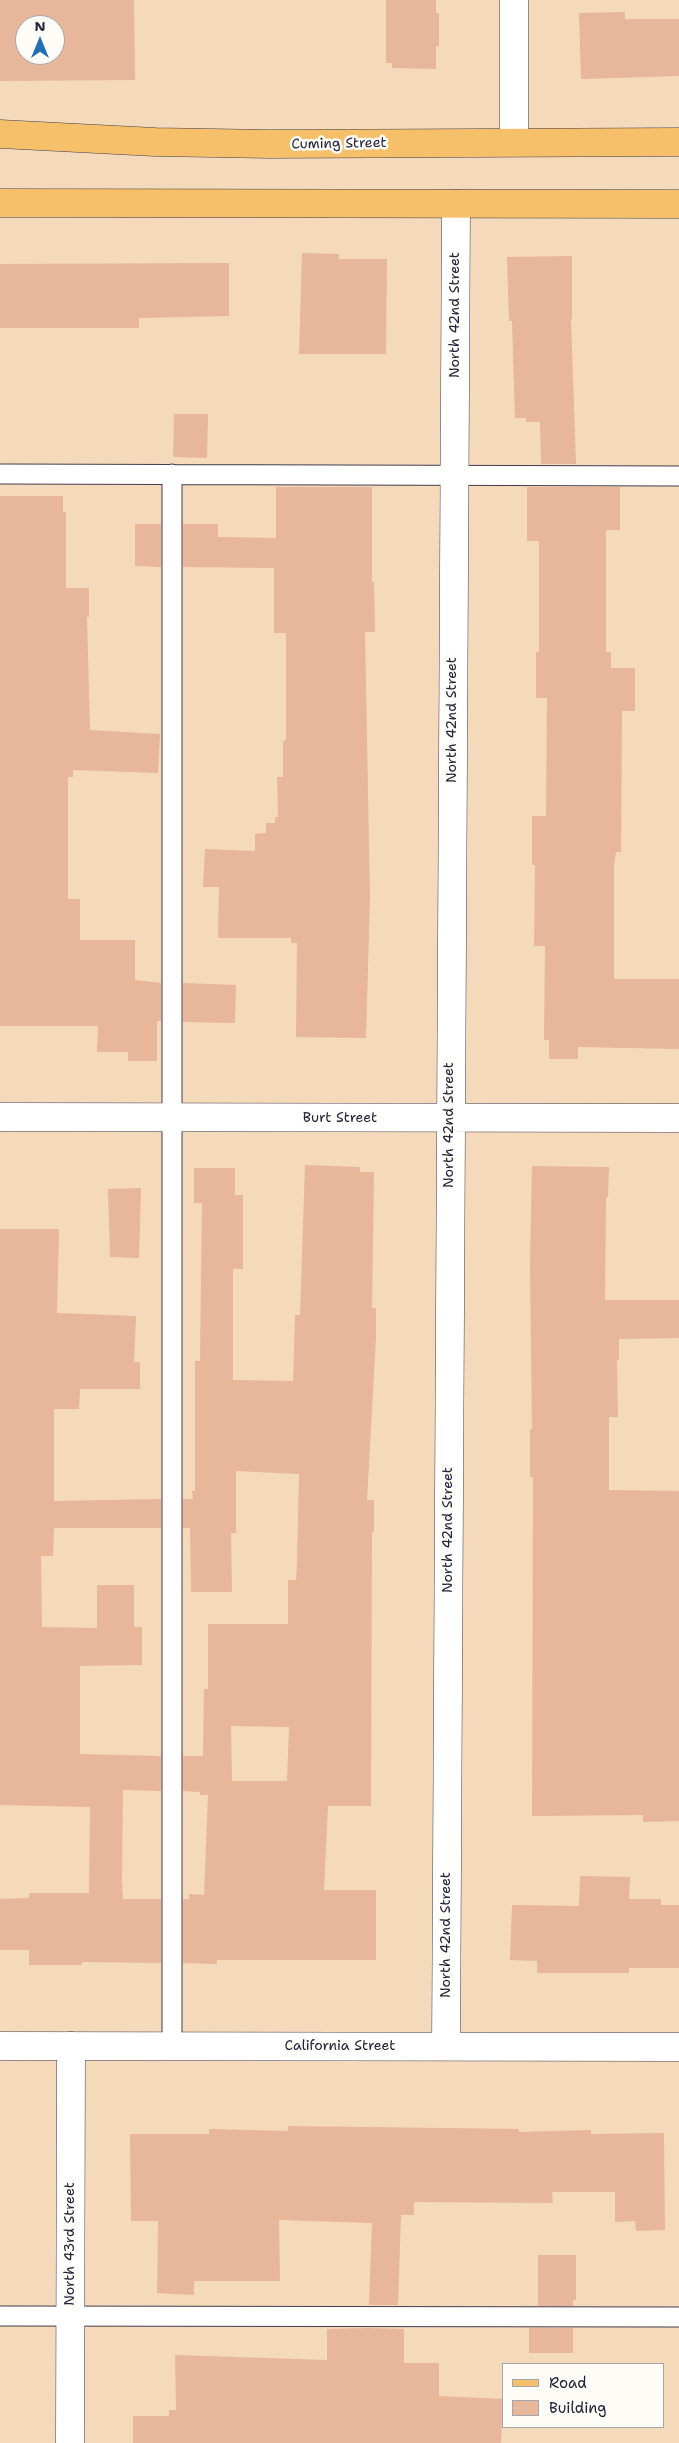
<!DOCTYPE html>
<style>
body{margin:0}
#map{position:relative;width:679px;height:2443px;overflow:hidden;background:#f4d9bb;font-family:"Shantell Sans",sans-serif}
canvas{display:block}
.legend{position:absolute;left:502px;top:2363px;width:162px;height:65px;box-sizing:border-box;background:#fdfcf7;border:1px solid #a5a5ac;margin:0;padding:6px 9px;list-style:none;font-size:15px;color:#22223b}
.legend li{display:flex;align-items:center;gap:10px;height:25px}
.legend b{width:25px;border:1px solid #a5a5ac}
.north{position:absolute;left:15px;top:15px;width:50px;height:50px;box-sizing:border-box;background:#fdfcf7;border:1px solid #a5a5ac;border-radius:50%;rotate:0deg;font-size:14px;font-weight:700;line-height:20px;text-align:center;color:#22223b}
.north::after{content:'';display:block;margin:auto;width:18px;height:22px;background:#1f6fb2;clip-path:polygon(50% 0,100% 100%,50% 72%,0 100%)}
</style>
<div id="map">
<canvas width="679" height="2443"></canvas>
<ul class="legend">
<li><b style="height:6px;background:#f6c06b"></b>Road</li>
<li><b style="height:14px;background:#e8b69a"></b>Building</li>
</ul>
<div class="north">N</div>
</div>
<script>
const c = document.querySelector('canvas').getContext('2d');
c.lineJoin = 'round';
function fillPath(path, color) {
  c.fillStyle = color;
  c.fill(path, 'evenodd');
}
function toPath(rows) {
  const path = new Path2D();
  for (const r of rows) {
    path.moveTo(r[0], r[1]);
    for (let i = 2; i < r.length; i += 2) path.lineTo(r[i], r[i + 1]);
  }
  return path;
}
function stroke(path, color, width, dash) {
  c.strokeStyle = color;
  c.lineWidth = width;
  c.lineCap = dash ? 'butt' : 'round';
  c.setLineDash(dash || []);
  c.stroke(path);
}
function drawText(font, color, halo, rows, align = 'center') {
  c.font = font + ' "Shantell Sans",sans-serif';
  c.lineWidth = 5;
  c.setLineDash([]);
  c.textBaseline = 'middle';
  c.strokeStyle = halo;
  c.fillStyle = color;
  for (const [text, x, y, turn = 0] of rows) {
    c.save();
    c.translate(x, y);
    c.rotate((+turn || 0) * Math.PI / 180);
    c.textAlign = isNaN(turn) ? turn : align;
    if (halo) c.strokeText(text, 0, 0);
    c.fillText(text, 0, 0);
    c.restore();
  }
}
fillPath(toPath([
 [0,0,134,0,135,80,0,81],
 [25,25,55,25,55,55,25,55],
 [386,0,436,0,436,13,439,13,439,46,436,46,436,69,392,68,392,63,386,63],
 [625,12,625,19,679,19,679,76,581,79,579,13],
 [302,253,339,254,339,259,387,259,386,354,299,354],
 [572,256,572,319,571,319,576,464,541,464,540,422,526,422,526,418,515,418,512,321,509,321,507,257],
 [229,263,229,316,139,318,139,328,0,328,0,264],
 [174,414,208,414,207,458,173,457],
 [276,487,372,487,372,582,374,582,375,632,365,632,370,897,366,1038,296,1037,297,943,291,943,291,938,218,938,219,887,203,887,205,849,255,851,255,834,266,833,266,823,275,823,275,817,278,817,277,777,283,777,283,741,286,740,286,633,274,633,274,568,183,567,183,524,218,524,218,537,276,538],
 [527,487,620,487,620,530,606,530,606,652,611,652,611,668,635,668,635,711,622,711,621,852,616,852,614,865,614,979,679,979,679,1049,578,1047,578,1059,549,1059,549,1040,544,1040,545,946,534,946,535,865,532,865,532,816,546,816,547,698,536,698,536,652,539,652,539,541,527,541],
 [0,496,63,496,63,512,66,512,66,588,89,588,89,617,87,617,90,730,160,734,158,773,73,770,73,777,68,777,68,899,80,899,80,940,135,940,135,980,161,983,161,1021,157,1021,157,1061,128,1061,128,1052,97,1052,98,1026,0,1026],
 [135,524,161,524,161,567,135,566],
 [183,983,236,985,235,1023,183,1022],
 [305,1165,360,1167,360,1172,374,1172,372,1308,376,1308,376,1337,367,1500,374,1500,374,1532,372,1532,371,1806,328,1806,324,1890,376,1890,376,1960,217,1960,217,1964,183,1963,183,1899,189,1899,189,1894,204,1895,208,1795,200,1795,200,1792,183,1791,183,1756,203,1756,204,1689,208,1689,208,1624,288,1624,288,1580,296,1580,297,1562,299,1474,236,1471,236,1533,231,1533,232,1592,191,1592,190,1528,183,1528,183,1499,193,1499,192,1491,195,1491,195,1361,200,1361,202,1203,194,1203,194,1168,235,1168,235,1195,243,1195,243,1269,233,1269,233,1380,293,1381,295,1315,300,1315],
 [231,1726,289,1727,287,1781,232,1781],
 [532,1166,609,1167,608,1197,606,1197,605,1300,679,1300,679,1338,619,1339,619,1360,617,1360,618,1417,609,1417,609,1490,679,1491,679,1821,643,1822,643,1815,532,1816,533,1477,530,1477,530,1429,532,1429,530,1265],
 [141,1188,139,1258,110,1257,108,1189],
 [0,1229,59,1229,57,1313,136,1316,134,1362,140,1362,140,1389,80,1389,79,1409,54,1409,54,1501,161,1499,161,1528,54,1528,53,1556,41,1556,42,1627,97,1628,97,1585,134,1585,134,1627,142,1627,142,1665,80,1666,80,1754,161,1756,161,1791,123,1790,122,1880,123,1899,161,1899,161,1963,82,1962,82,1965,29,1965,29,1950,0,1950,0,1899,29,1898,29,1893,89,1893,90,1807,0,1805],
 [580,1876,630,1877,629,1899,661,1899,661,1905,679,1905,679,1968,629,1968,629,1973,537,1973,537,1961,510,1960,512,1905,579,1906],
 [288,2126,519,2129,519,2132,591,2130,591,2134,664,2133,665,2230,636,2231,635,2221,615,2222,615,2192,552,2192,553,2203,414,2202,414,2215,401,2215,398,2305,369,2305,372,2223,279,2220,280,2281,194,2281,194,2295,157,2293,158,2221,131,2221,130,2134,209,2134,209,2129,288,2131],
 [538,2255,576,2255,576,2300,573,2300,573,2306,538,2306],
 [368,2328,404,2329,404,2363,439,2363,439,2396,503,2399,501,2443,133,2443,133,2416,169,2416,169,2410,176,2410,175,2355,327,2360,327,2329],
 [529,2328,573,2328,573,2353,529,2353]
]), '#e8b69a');
const service = toPath([
 [0,474,679,476],
 [172,474,172,2046],
 [0,2316,679,2317]
]);
const minor = toPath([
 [514,0,514,142],
 [0,1117,679,1118],
 [446,2046,456,204],
 [70,2443,71,2046]
]);
const tertiary = toPath([
 [0,2046,679,2047]
]);
const primary = toPath([
 [0,134,155,142,270,144,679,142],
 [0,203,679,204]
]);
stroke(service, '#423d4e', 21);
stroke(minor, '#423d4e', 29);
stroke(tertiary, '#423d4e', 29);
stroke(primary, '#423d4e', 29);
stroke(service, '#fff', 19);
stroke(minor, '#fff', 28);
stroke(tertiary, '#fff', 28);
stroke(primary, '#f6c06b', 28);
drawText('14px', '#22223b', '#fdfcf7', [
 ["Cuming Street",339,144,-1],
 ["North 42nd Street",455,315,-90],
 ["North 42nd Street",452,720,-90],
 ["Burt Street",340,1118],
 ["North 42nd Street",449,1125,-90],
 ["North 42nd Street",448,1530,-90],
 ["North 42nd Street",446,1935,-90],
 ["California Street",340,2046],
 ["North 43rd Street",70,2244,-90]
]);
</script>
